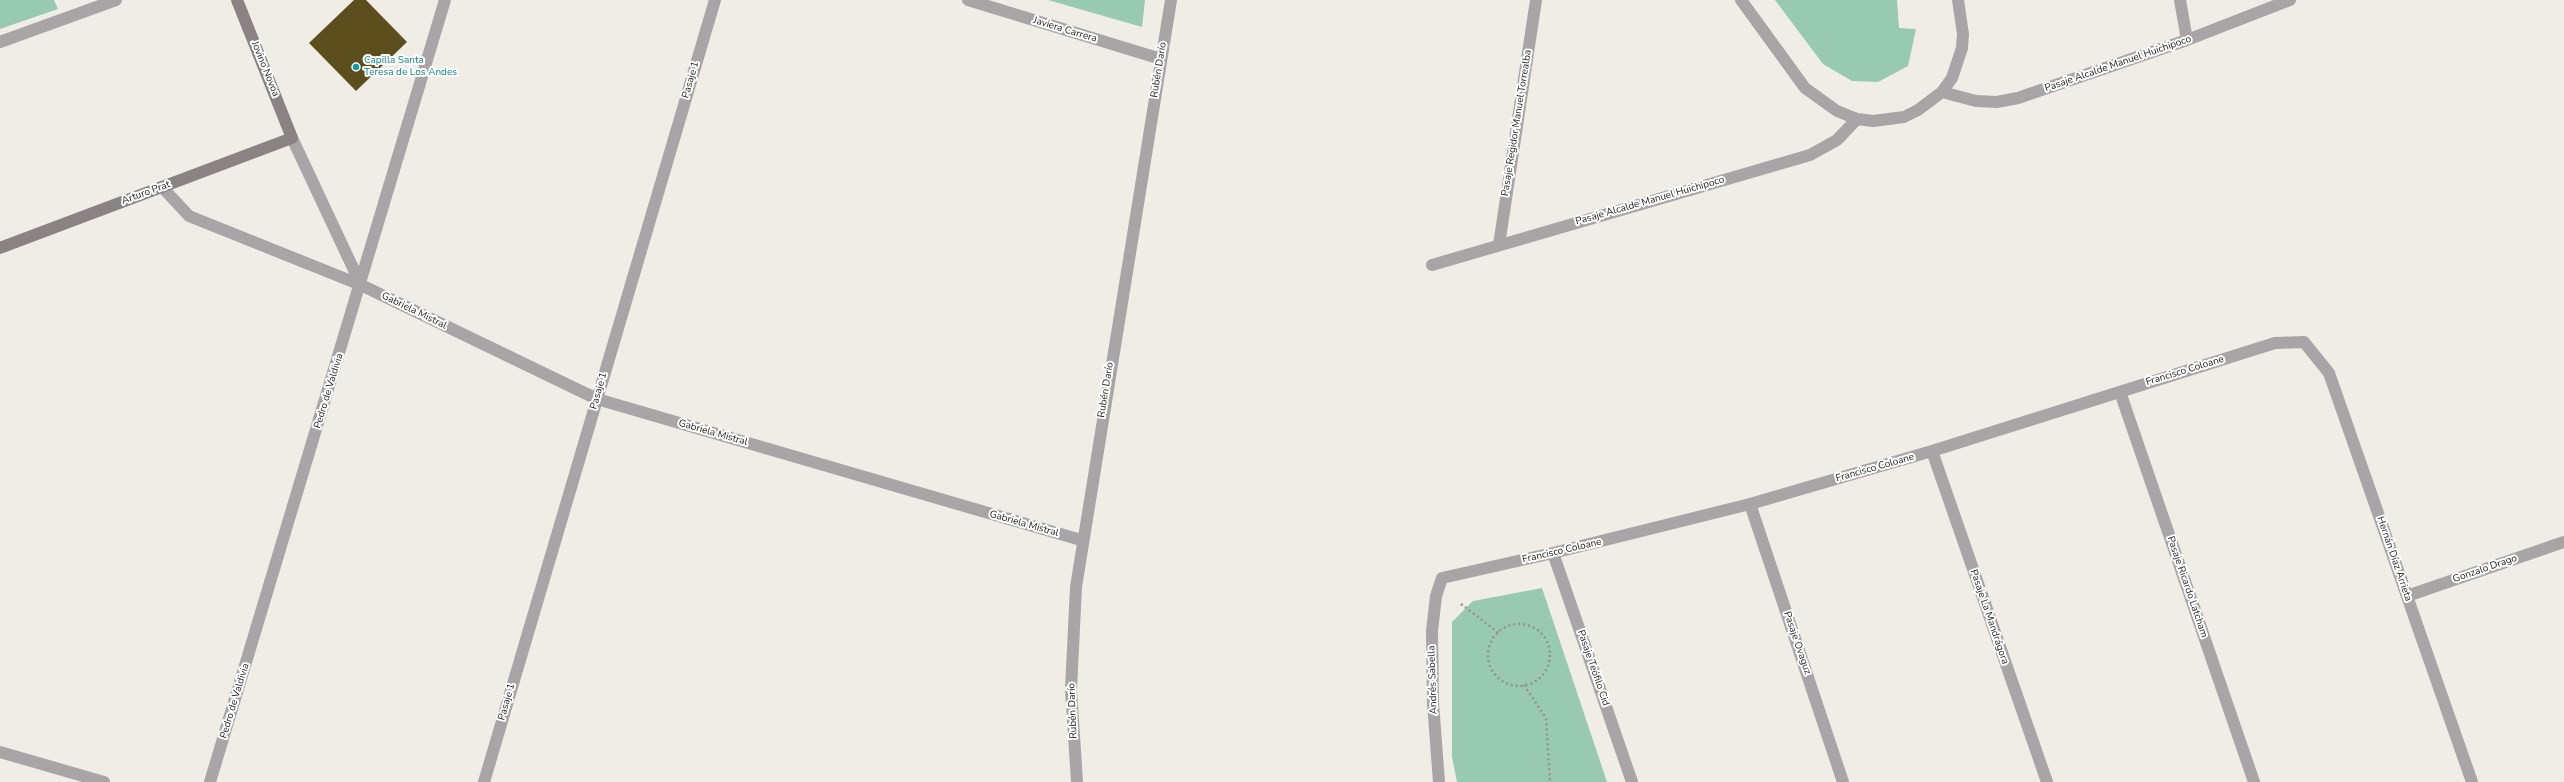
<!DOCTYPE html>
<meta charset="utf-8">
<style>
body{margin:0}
canvas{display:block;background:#efede5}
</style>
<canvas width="2564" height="782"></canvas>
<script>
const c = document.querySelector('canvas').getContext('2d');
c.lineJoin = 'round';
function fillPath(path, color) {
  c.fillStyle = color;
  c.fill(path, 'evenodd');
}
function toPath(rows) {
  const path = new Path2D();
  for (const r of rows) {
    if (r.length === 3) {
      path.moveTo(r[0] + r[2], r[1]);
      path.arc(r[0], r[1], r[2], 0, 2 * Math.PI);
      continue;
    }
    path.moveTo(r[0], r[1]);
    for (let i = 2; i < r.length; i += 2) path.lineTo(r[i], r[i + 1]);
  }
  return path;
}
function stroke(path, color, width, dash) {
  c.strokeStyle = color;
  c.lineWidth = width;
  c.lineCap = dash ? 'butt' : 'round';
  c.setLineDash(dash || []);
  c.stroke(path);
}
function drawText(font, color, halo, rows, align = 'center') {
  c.font = font + ' "Nunito Sans",sans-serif';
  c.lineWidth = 4;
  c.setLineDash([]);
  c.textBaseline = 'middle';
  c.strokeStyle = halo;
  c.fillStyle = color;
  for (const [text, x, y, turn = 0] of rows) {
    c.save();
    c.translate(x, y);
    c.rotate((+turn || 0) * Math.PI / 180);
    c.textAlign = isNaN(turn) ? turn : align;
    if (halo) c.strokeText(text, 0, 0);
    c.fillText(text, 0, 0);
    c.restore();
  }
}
fillPath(toPath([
 [0,0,54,0,58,9,0,29],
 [1048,0,1145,0,1142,27],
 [1775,0,1897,0,1899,28,1916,29,1908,66,1878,82,1852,81,1823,64],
 [1542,588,1607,782,1457,782,1452,757,1452,622,1473,601]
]), '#97cab1');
fillPath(toPath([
 [354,0,366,0,407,42,356,91,309,43]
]), '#5d4f1d');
stroke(toPath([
 [1461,604,1499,633],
 [1519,655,31],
 [1524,685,1546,718,1550,782]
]), '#95938e', 2.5, [2, 3]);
stroke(toPath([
 [968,0,1161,59],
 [1741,0,1805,88,1837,111,1857,119,1873,121,1904,117,1918,110,1942,92,1952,78,1962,48,1963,34,1958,0],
 [2180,0,2187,40],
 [0,42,116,0],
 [1942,92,1976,101,1997,102,2018,98,2187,40,2290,0],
 [292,138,361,285],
 [162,187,189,216,361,285,597,399,1081,540],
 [1499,245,1536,0],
 [1432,265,1810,155,1837,140,1857,119],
 [2120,392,2254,782],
 [1932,451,2047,782],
 [1750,504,1843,782],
 [1553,553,1632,782],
 [2407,596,2564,542],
 [0,752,104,782],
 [210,782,445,0],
 [484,782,715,0],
 [1077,782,1071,689,1076,587,1171,0],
 [1439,782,1433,703,1432,631,1436,596,1442,578,1553,553,1750,504,1932,451,2275,343,2304,342,2329,373,2472,782]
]), '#a9a5a6', 12);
stroke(toPath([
 [0,248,292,138,237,0]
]), '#898384', 12);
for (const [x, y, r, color] of [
 [356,67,4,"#0f9aa8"]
]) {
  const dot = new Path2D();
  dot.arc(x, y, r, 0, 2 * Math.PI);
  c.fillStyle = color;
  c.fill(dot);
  stroke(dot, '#fff', 1.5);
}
drawText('10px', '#23221f', '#fff', [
 ["Javiera Carrera",1065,30,17],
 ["Pasaje Alcalde Manuel Huichipoco",2118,64,-19],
 ["Jovino Novoa",265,69,68],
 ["Rubén Darío",1159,70,-81],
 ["Pasaje 1",691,80,-74],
 ["Pasaje Regidor Manuel Torrealba",1517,123,-81],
 ["Arturo Prat",146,193,-20],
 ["Pasaje Alcalde Manuel Huichipoco",1650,201,-16],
 ["Gabriela Mistral",414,311,26],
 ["Francisco Coloane",2185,371,-17],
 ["Rubén Darío",1106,390,-81],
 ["Pedro de Valdivia",329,391,-73],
 ["Pasaje 1",599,391,-74],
 ["Gabriela Mistral",713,433,16],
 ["Francisco Coloane",1875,468,-16],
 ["Gabriela Mistral",1024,524,16],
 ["Francisco Coloane",1562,551,-13],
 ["Hernán Díaz Arrieta",2394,559,71],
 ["Gonzalo Drago",2485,569,-19],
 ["Pasaje Ricardo Latcham",2187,587,71],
 ["Pasaje La Mandrágora",1989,617,71],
 ["Pasaje Ovaguz",1797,643,71],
 ["Pasaje Teófilo Cid",1593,668,71],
 ["Andrés Sabella",1433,680,-92],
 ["Pedro de Valdivia",235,701,-73],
 ["Pasaje 1",507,702,-74],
 ["Rubén Darío",1073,711,-92]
]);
drawText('10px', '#0d838f', '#fff', [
 ["Capilla Santa",364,61],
 ["Teresa de Los Andes",364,73]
], 'left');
</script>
